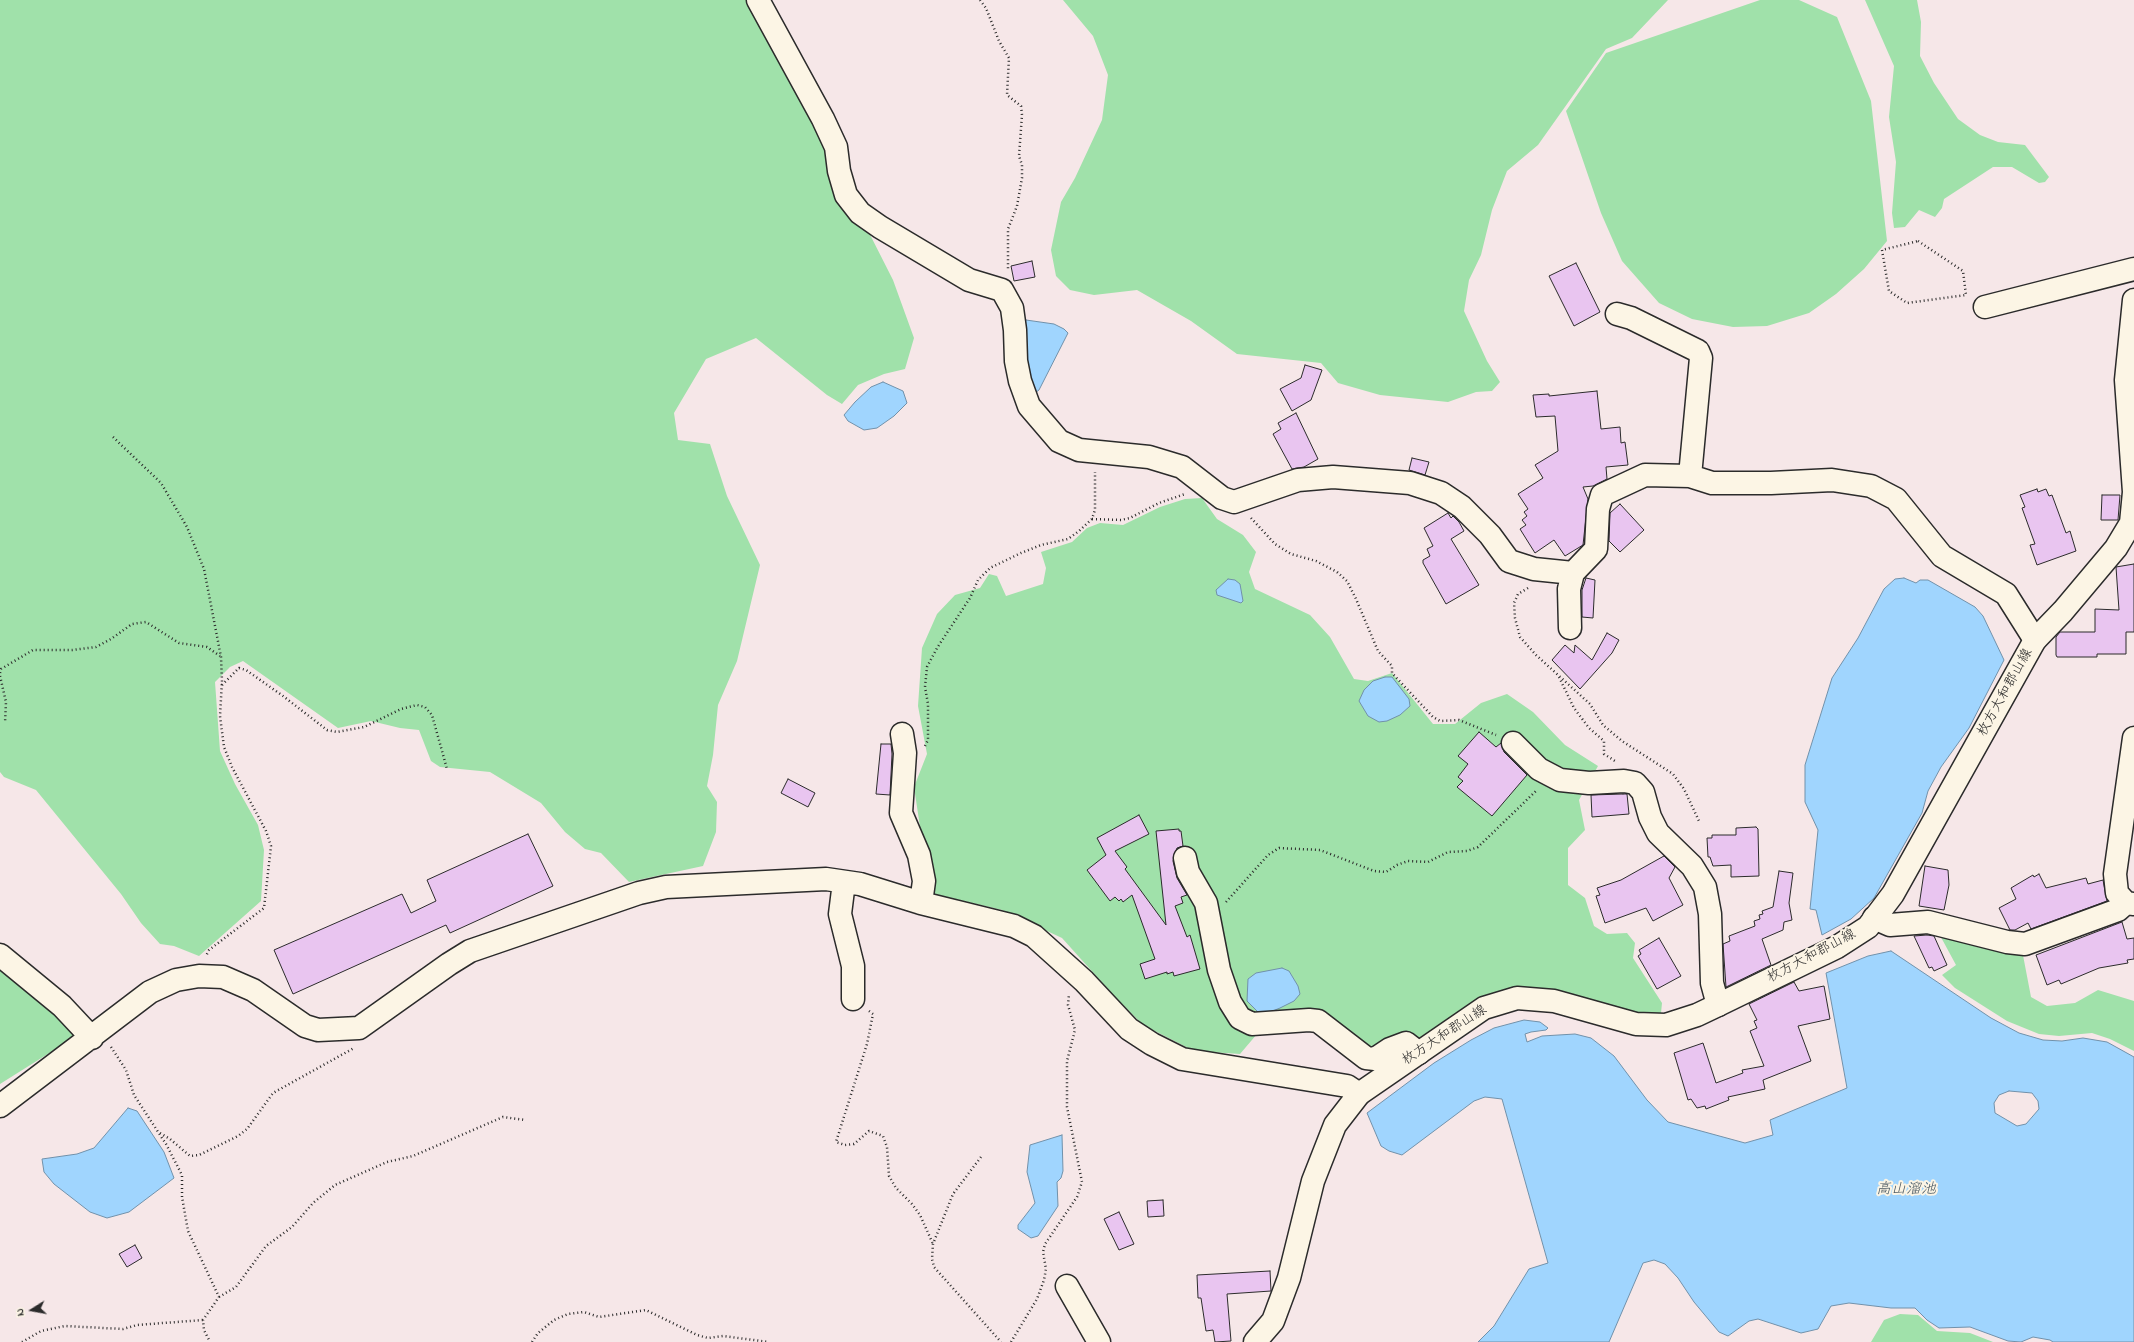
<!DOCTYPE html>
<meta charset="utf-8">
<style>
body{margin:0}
#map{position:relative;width:2134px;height:1342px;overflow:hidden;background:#f6e7e8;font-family:"Indie Flower",sans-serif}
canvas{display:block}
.north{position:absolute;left:12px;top:1290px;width:40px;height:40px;-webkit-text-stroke:3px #fcf5e5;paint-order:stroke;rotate:259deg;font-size:11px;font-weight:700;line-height:16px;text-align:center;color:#2b2b2b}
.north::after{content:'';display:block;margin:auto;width:14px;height:18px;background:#2b2b2b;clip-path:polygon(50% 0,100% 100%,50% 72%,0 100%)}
</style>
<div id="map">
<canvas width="2134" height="1342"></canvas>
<div class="north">N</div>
</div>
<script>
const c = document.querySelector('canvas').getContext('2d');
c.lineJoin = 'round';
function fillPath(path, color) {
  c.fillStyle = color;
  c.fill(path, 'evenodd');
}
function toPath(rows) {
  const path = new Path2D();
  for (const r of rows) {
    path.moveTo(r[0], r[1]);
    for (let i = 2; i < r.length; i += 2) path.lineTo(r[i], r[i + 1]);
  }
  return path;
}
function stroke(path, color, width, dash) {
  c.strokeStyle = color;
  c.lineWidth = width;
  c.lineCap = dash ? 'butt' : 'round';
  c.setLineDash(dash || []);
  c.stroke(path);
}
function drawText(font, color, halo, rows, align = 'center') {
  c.font = font + ' "Indie Flower","Klee One",sans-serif';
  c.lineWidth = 4;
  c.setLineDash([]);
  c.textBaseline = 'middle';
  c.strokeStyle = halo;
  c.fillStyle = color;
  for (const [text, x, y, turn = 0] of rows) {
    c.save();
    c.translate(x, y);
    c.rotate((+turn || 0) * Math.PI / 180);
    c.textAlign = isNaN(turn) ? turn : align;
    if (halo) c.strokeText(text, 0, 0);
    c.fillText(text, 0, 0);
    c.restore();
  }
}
fillPath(toPath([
 [0,0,748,0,779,55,893,280,914,338,905,369,884,374,858,385,842,404,827,395,756,338,706,359,674,413,678,440,710,444,727,496,760,565,737,661,718,705,713,755,707,786,717,802,716,832,703,866,629,882,601,853,585,849,565,832,541,803,490,772,440,767,431,761,419,730,400,728,371,721,338,728,243,661,230,667,215,682,220,751,235,784,258,825,264,850,261,901,199,956,174,946,160,944,141,923,121,894,36,790,4,777,0,772],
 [1063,0,1668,0,1632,38,1606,49,1538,145,1507,171,1492,210,1481,255,1469,280,1464,311,1487,361,1500,382,1492,391,1476,392,1448,402,1380,395,1338,383,1321,363,1237,354,1191,321,1137,290,1094,295,1070,290,1056,276,1051,250,1061,202,1075,178,1102,120,1108,75,1093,36],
 [1760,0,1799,0,1837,17,1871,101,1887,241,1864,269,1836,294,1809,313,1767,326,1733,327,1692,319,1659,303,1622,261,1601,213,1566,111,1606,53],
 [1865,0,1917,0,1921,22,1920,56,1934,83,1958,119,1980,135,1998,142,2025,145,2049,177,2045,182,2039,183,2012,167,1993,167,1944,199,1942,208,1935,217,1919,210,1905,227,1894,228,1892,213,1896,162,1889,117,1894,66],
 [1202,498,1217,519,1243,535,1256,552,1249,572,1255,589,1310,615,1330,637,1354,679,1368,681,1392,673,1433,724,1455,724,1481,703,1507,694,1533,712,1565,745,1598,766,1579,800,1585,830,1568,848,1568,885,1585,898,1594,926,1607,934,1627,933,1635,943,1633,958,1662,1003,1661,1013,1645,1016,1546,989,1526,988,1479,1000,1419,1038,1403,1036,1372,1049,1332,1023,1257,1034,1240,1054,1194,1051,1143,1025,1116,998,1062,938,1002,910,930,893,914,787,927,754,918,706,922,648,937,614,955,595,980,588,989,574,997,576,1006,596,1043,584,1046,568,1041,552,1072,542,1087,528,1100,523,1123,525,1160,507,1185,499],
 [1936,928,2022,950,2031,997,2047,1006,2075,1003,2098,990,2134,1001,2134,1051,2110,1039,2092,1033,2059,1036,2039,1034,2007,1021,1955,988,1942,975,1956,965],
 [0,966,78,1035,0,1084],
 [1900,1314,1918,1315,1937,1331,1970,1333,1993,1342,1871,1342,1884,1320]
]), '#a0e1aa');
const water = toPath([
 [1026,320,1054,324,1064,329,1068,333,1039,390,1035,393,1028,378,1024,324,1026,320],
 [883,382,903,391,907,403,894,416,877,428,864,430,848,421,844,415,855,402,871,387,883,382],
 [1904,578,1916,583,1920,580,1928,580,1975,607,1983,616,2004,660,1969,728,1941,767,1928,791,1922,813,1874,898,1851,919,1822,935,1816,910,1810,909,1818,830,1805,802,1805,765,1832,678,1858,638,1884,589,1895,579,1904,578],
 [1228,579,1235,580,1240,584,1243,601,1241,603,1217,595,1216,590,1228,579],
 [1385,677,1392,677,1409,699,1410,706,1400,715,1387,721,1379,722,1368,716,1359,701,1364,690,1373,681,1385,677],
 [1891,951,1991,1018,2019,1033,2043,1040,2062,1041,2083,1038,2107,1042,2134,1057,2134,1342,2053,1342,2050,1340,2033,1337,2021,1342,2008,1341,1970,1327,1939,1328,1927,1320,1915,1308,1891,1308,1849,1303,1831,1306,1818,1329,1801,1333,1758,1319,1749,1321,1728,1336,1719,1332,1694,1302,1678,1278,1665,1264,1654,1260,1643,1263,1609,1342,1478,1342,1494,1326,1529,1269,1548,1263,1502,1099,1485,1097,1474,1101,1402,1155,1389,1151,1381,1146,1367,1113,1434,1063,1471,1040,1494,1028,1524,1020,1540,1022,1548,1028,1546,1030,1531,1032,1525,1034,1527,1042,1542,1036,1575,1034,1591,1038,1614,1056,1647,1100,1668,1122,1745,1143,1773,1135,1770,1120,1847,1088,1826,973,1868,956,1891,951],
 [2009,1091,2032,1093,2038,1101,2039,1109,2026,1124,2017,1126,1995,1113,1994,1103,1999,1095,2009,1091],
 [1282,968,1289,971,1298,986,1300,994,1294,1001,1280,1008,1270,1012,1259,1013,1247,1001,1248,979,1256,973,1282,968],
 [128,1108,137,1111,164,1152,174,1178,129,1212,107,1218,90,1212,54,1184,44,1172,42,1159,77,1154,94,1148,128,1108],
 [1062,1135,1063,1171,1061,1178,1057,1182,1058,1206,1038,1236,1031,1238,1018,1229,1018,1225,1035,1203,1027,1172,1030,1145,1062,1135]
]);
fillPath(water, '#a0d5fe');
stroke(water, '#7191aa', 1);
const building = toPath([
 [1032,261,1035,277,1014,281,1011,266,1032,261],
 [1576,263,1600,312,1574,326,1549,276,1576,263],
 [1305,365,1322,370,1311,400,1292,411,1280,389,1301,378,1305,365],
 [1597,391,1601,429,1620,427,1621,443,1625,442,1628,465,1606,467,1607,479,1593,486,1583,487,1588,499,1583,545,1565,556,1554,540,1535,553,1520,529,1526,525,1522,520,1527,516,1524,512,1528,509,1518,494,1543,478,1535,465,1558,451,1555,416,1536,417,1533,395,1549,394,1549,396,1597,391],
 [1296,413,1318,459,1304,467,1292,469,1273,434,1281,429,1278,423,1296,413],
 [1412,458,1429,462,1425,475,1409,470,1412,458],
 [2037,489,2038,492,2046,489,2049,496,2052,495,2066,533,2070,531,2076,551,2037,565,2030,545,2035,544,2022,508,2025,507,2020,495,2037,489],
 [2102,495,2120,495,2118,520,2101,520,2102,495],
 [1620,504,1644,530,1620,552,1609,541,1610,513,1620,504],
 [1448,513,1451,518,1453,516,1459,522,1464,531,1451,539,1479,585,1446,604,1423,563,1423,560,1430,556,1427,549,1433,546,1424,528,1448,513],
 [2134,564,2134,632,2126,632,2126,654,2097,654,2097,657,2057,657,2056,655,2056,637,2060,632,2095,632,2095,609,2119,610,2116,567,2134,564],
 [1586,578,1595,580,1593,618,1582,617,1582,590,1586,578],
 [1607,633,1619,640,1612,653,1580,689,1552,660,1565,645,1574,653,1575,645,1592,660,1607,633],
 [1479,732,1496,747,1501,743,1504,752,1527,775,1492,816,1457,787,1463,781,1458,777,1468,764,1458,756,1479,732],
 [881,744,891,744,892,754,890,795,876,794,881,744],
 [788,779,815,793,808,807,781,793,788,779],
 [1623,794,1627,794,1629,814,1592,817,1591,795,1623,794],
 [1139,815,1149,834,1115,851,1127,867,1125,869,1166,925,1156,831,1179,829,1179,831,1181,831,1183,846,1177,848,1173,861,1177,878,1187,895,1181,897,1183,903,1175,906,1187,937,1190,935,1200,969,1174,976,1173,972,1167,974,1167,972,1145,979,1140,964,1155,959,1132,895,1123,902,1121,899,1119,901,1115,897,1110,901,1087,870,1106,855,1097,838,1139,815],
 [1756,827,1758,829,1759,876,1731,877,1731,865,1713,866,1710,857,1708,857,1707,838,1712,838,1712,835,1736,835,1736,828,1756,827],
 [528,834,553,886,450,933,446,925,293,994,274,950,402,894,411,913,436,901,427,880,528,834],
 [1664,856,1675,867,1669,878,1683,905,1653,921,1646,908,1605,923,1596,896,1600,895,1597,888,1621,880,1664,856],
 [1925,866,1948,870,1949,885,1944,910,1919,906,1925,866],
 [1779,871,1793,873,1789,903,1792,920,1784,922,1783,930,1762,939,1771,965,1726,987,1723,944,1730,941,1729,936,1755,926,1754,921,1760,919,1759,915,1763,914,1762,911,1773,907,1779,871],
 [2039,874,2046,888,2086,878,2088,884,2103,880,2107,901,2031,929,2028,923,2015,930,2010,930,1999,908,2016,899,2011,888,2033,875,2034,877,2039,874],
 [2122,922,2127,939,2134,938,2134,959,2127,960,2128,963,2099,968,2061,984,2059,980,2047,985,2036,955,2122,922],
 [1927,935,1934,936,1947,965,1934,971,1932,967,1929,968,1914,936,1927,935],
 [1659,938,1681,976,1657,989,1638,956,1641,954,1639,950,1659,938],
 [1794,982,1799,991,1824,986,1830,1019,1798,1026,1811,1061,1763,1080,1765,1089,1728,1097,1729,1100,1706,1109,1705,1106,1697,1108,1691,1099,1688,1100,1674,1053,1703,1043,1716,1083,1743,1073,1742,1070,1764,1066,1750,1031,1757,1028,1754,1021,1757,1020,1749,1004,1794,982],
 [1163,1200,1164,1216,1148,1217,1147,1201,1163,1200],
 [1119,1212,1134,1244,1119,1250,1104,1219,1119,1212],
 [135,1245,142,1258,127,1267,119,1254,135,1245],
 [1270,1271,1271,1291,1227,1294,1231,1341,1215,1342,1213,1330,1206,1331,1201,1298,1198,1298,1197,1275,1270,1271]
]);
fillPath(building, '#e9c5f0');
stroke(building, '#2b2b2b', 1);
const minor = toPath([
 [758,0,823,119,836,147,839,171,846,195,860,213,880,227,969,280,1002,290,1012,308,1015,330,1016,361,1020,381,1029,406,1059,441,1079,450,1149,457,1182,467,1222,498,1234,502,1298,480,1333,477,1410,483,1441,493,1462,507,1490,535,1509,561,1534,569,1573,573],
 [1985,307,2134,269],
 [1617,314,1631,318,1698,351,1701,358,1690,476],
 [1570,628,1569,589,1573,573,1596,549,1598,509,1602,495,1645,475,1690,476,1712,483,1771,483,1832,480,1871,486,1896,499,1942,556,2006,594,2035,640],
 [902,734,905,753,901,813,919,855,924,881,921,903],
 [2134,738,2115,874,2117,893,2126,903,2134,904],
 [1513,743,1539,769,1560,780,1589,783,1624,781,1635,783,1643,792,1650,817,1658,833,1692,866,1705,887,1710,914,1712,983,1718,1005],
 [1185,858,1188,872,1206,903,1219,970,1230,1002,1240,1018,1252,1024,1309,1020,1318,1021,1366,1058,1375,1059,1390,1049,1406,1043,1419,1053],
 [844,882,840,914,853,966,853,999],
 [1874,918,1890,925,1928,922,2007,942,2025,944,2118,910,2126,903],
 [0,955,62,1006,92,1038],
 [0,1106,150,992,176,980,199,976,223,977,253,990,305,1026,318,1030,359,1028,449,964,470,951,639,893,666,887,826,879,860,884,921,903,1014,926,1034,936,1084,981,1129,1029,1152,1044,1182,1059,1347,1086,1359,1094],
 [1067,1286,1099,1342]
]);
const major = toPath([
 [1255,1342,1273,1321,1289,1278,1313,1181,1335,1125,1359,1094,1484,1008,1517,998,1554,1001,1636,1024,1666,1025,1697,1015,1718,1005,1837,947,1868,927,1893,894,2035,640,2063,611,2116,548,2131,523,2134,492,2126,380,2134,300]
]);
stroke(minor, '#2b2b2b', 25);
stroke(major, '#2b2b2b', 25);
stroke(toPath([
 [980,0,986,8,999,41,1009,58,1007,95,1021,106,1022,115,1019,156,1022,165,1022,178,1017,206,1008,229,1008,271],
 [1918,241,1963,271,1966,295,1907,303,1889,291,1882,250,1918,241],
 [113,437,161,483,187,527,204,569,221,657,222,681,220,716,224,747,232,767,266,831,271,846,264,908,209,950,206,956],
 [1251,518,1275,544,1291,554,1316,561,1337,572,1347,581,1356,599,1378,651,1392,666,1392,673,1433,717,1440,721,1459,720,1496,735],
 [1092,519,1121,520,1130,518,1159,503,1185,494],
 [1528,588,1518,594,1514,603,1515,618,1520,637,1536,655,1590,704,1603,725,1622,741,1673,774,1684,789,1699,821],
 [0,673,1,669,33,650,72,650,96,647,111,639,132,624,146,622,179,643,207,647,220,656],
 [0,676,6,702,5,723],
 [1559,677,1574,708,1589,728,1604,741,1604,754,1615,761],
 [222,685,239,668,246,670,283,696,327,730,337,732,364,727,401,709,417,705,425,707,432,715,447,769],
 [925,746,928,740,928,704,925,687,927,667,937,648,970,598,978,580,990,568,1021,553,1041,545,1068,539,1079,531,1092,519,1095,510,1095,472],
 [1226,902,1268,855,1279,848,1320,850,1374,871,1386,872,1397,865,1408,861,1428,862,1448,852,1467,851,1478,847,1537,790],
 [869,1011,873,1014,867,1044,836,1142,845,1145,854,1144,869,1131,883,1136,887,1147,889,1176,896,1188,912,1204,920,1215,933,1244],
 [111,1047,126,1070,134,1095,166,1144,182,1175,182,1197,188,1231,219,1297,203,1320,204,1330,210,1342],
 [160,1133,170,1139,190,1156,199,1155,238,1136,247,1129,273,1093,354,1048],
 [981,1157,953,1194,933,1244,932,1259,934,1267,1001,1342],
 [219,1297,236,1287,266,1246,292,1227,313,1203,335,1185,387,1162,413,1156,503,1117,525,1120],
 [22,1342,41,1331,65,1326,123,1329,137,1325,203,1320],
 [532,1342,538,1333,554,1320,568,1314,584,1312,599,1317,646,1310,697,1335,708,1338,723,1336,769,1342],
 [1011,1342,1037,1299,1044,1280,1046,1269,1043,1252,1045,1244,1077,1197,1082,1182,1067,1107,1067,1061,1075,1030,1068,1005,1069,994]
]), '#2b2b2b', 2.5, [1, 3]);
stroke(minor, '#fcf5e5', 22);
stroke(major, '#fcf5e5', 22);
drawText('14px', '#2b2b2b', '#fcf5e5', [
 ["枚方大和郡山線",2006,693,-61],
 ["枚方大和郡山線",1812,957,-28],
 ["枚方大和郡山線",1445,1036,-33]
]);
drawText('italic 15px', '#485660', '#fcf5e5', [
 ["高山溜池",1906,1191]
]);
</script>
